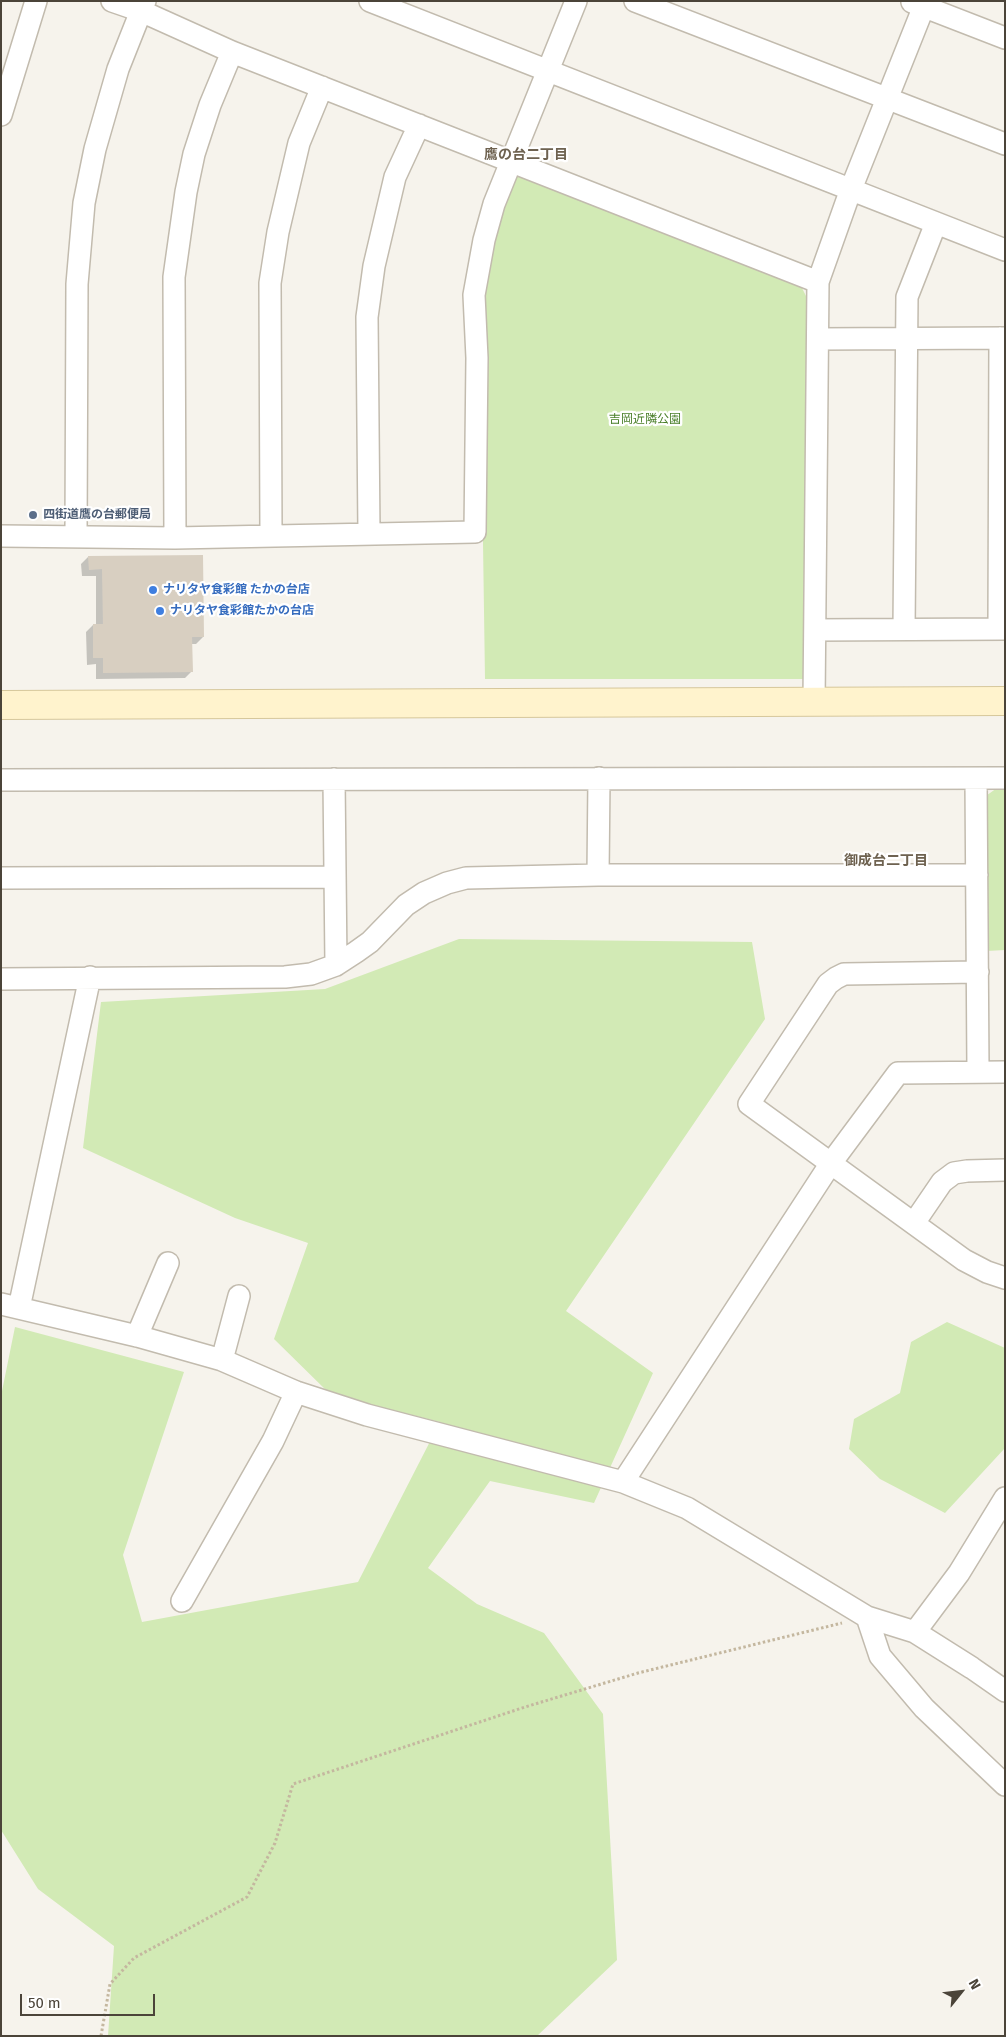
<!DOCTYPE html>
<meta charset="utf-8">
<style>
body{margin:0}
#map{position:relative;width:1006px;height:2037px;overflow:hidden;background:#f6f3ec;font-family:"Fira Sans",sans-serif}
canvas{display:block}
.frame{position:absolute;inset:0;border:2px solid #4b4439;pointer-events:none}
.north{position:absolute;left:936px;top:1967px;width:50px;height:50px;-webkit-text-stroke:4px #fff;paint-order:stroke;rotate:61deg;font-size:14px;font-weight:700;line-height:20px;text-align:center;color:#4b4439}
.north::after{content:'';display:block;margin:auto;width:18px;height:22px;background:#4b4439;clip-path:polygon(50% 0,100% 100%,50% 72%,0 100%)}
.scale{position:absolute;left:20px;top:1994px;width:135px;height:22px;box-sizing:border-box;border:2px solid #4b4439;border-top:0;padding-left:6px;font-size:15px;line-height:18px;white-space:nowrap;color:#4b4439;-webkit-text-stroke:4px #fff;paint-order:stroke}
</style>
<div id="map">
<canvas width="1006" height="2037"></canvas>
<div class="frame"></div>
<div class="north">N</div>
<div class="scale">50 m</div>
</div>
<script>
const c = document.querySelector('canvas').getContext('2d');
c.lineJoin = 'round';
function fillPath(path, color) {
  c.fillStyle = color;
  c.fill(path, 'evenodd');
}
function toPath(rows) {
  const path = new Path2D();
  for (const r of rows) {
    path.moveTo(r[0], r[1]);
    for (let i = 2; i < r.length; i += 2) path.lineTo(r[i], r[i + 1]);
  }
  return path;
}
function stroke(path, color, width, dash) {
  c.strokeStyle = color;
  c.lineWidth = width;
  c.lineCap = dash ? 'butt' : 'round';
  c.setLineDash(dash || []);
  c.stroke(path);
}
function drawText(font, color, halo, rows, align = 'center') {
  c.font = font + ' "Fira Sans","Noto Sans JP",sans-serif';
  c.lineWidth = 4.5;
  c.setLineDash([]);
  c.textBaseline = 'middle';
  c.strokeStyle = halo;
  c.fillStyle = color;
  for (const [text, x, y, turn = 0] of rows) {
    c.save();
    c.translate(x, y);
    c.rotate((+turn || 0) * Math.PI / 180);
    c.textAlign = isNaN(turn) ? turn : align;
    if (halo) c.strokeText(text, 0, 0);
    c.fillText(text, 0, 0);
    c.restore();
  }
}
fillPath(toPath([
 [518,174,799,282,806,296,806,679,485,679,483,543,484,296,500,212],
 [997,788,1005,788,1005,950,987,951,983,798],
 [459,939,752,942,765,1019,566,1311,653,1373,594,1503,490,1481,428,1568,477,1604,544,1633,603,1714,617,1960,537,2036,108,2036,114,1946,38,1889,1,1830,1,1396,15,1327,184,1372,123,1555,142,1622,358,1582,440,1422,331,1395,274,1339,308,1243,235,1218,83,1148,101,1002,325,989],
 [947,1322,1005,1348,1005,1448,945,1513,880,1479,849,1449,854,1419,900,1393,911,1342]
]), '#d2eab5');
fillPath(toPath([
 [88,557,203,637,196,644,191,644,192,671,185,678,96,679,96,664,87,665,86,632,93,625,96,625,96,576,82,576,81,564]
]), '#0003');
fillPath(toPath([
 [203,555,204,637,192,637,193,672,103,673,103,658,93,658,93,624,103,624,102,569,89,570,88,556]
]), '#d8cfc1');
const street = toPath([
 [112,1,141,11,232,52,818,282],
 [370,1,1005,250],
 [635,1,1005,144],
 [912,2,1005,38],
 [1,115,36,1],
 [818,339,1005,338],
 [369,534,367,317,374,266,395,177,419,125],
 [1,536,175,538,475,532,477,358,474,295,484,240,494,204,576,1],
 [76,536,77,284,84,203,95,149,118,69,145,1],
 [271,536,270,283,278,232,299,143,322,87],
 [175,538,174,277,186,192,194,154,210,105,232,52],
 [904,629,907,297,936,223],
 [999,629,1000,338],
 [815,630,1005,629],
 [814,702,818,282,851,189,926,1],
 [334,779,336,965],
 [976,779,978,1071],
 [1,780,1005,778],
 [598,875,599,778],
 [1,878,335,877],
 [978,972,844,974,836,978,828,984,749,1104,964,1260,987,1272,1005,1278],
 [1,979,285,977,311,974,336,965,356,952,370,942,406,905,424,893,447,883,466,878,598,875,977,875],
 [914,1223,942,1182,954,1173,967,1171,1005,1170],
 [1,1304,137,1336,222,1360,296,1392,367,1415,623,1482,687,1508,867,1617,915,1632,972,1668,1005,1691],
 [19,1308,90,977],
 [137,1336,168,1263],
 [222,1360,239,1296],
 [623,1482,831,1163,898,1073,1005,1072],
 [182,1601,273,1441,296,1392],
 [867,1617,880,1656,924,1708,1005,1785],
 [915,1632,959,1573,1005,1498]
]);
const secondary = toPath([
 [1,705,1005,701]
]);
stroke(street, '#c2bbae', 24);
stroke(secondary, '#d6c79b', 30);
stroke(toPath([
 [101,2036,110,1984,134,1958,247,1897,275,1843,293,1784,525,1707,638,1673,842,1623]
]), '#c4b79f', 3, [2.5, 2.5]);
stroke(street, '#fff', 21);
stroke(secondary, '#fff3cd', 28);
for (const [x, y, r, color] of [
 [33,515,5,"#5c6f8a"],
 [153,590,5,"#3f7fe0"],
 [160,611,5,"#3f7fe0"]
]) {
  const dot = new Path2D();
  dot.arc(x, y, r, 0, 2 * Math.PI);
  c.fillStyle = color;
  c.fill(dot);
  stroke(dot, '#fff', 2);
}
drawText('12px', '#4a7f2a', '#fff', [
 ["吉岡近隣公園",645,420]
]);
drawText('bold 12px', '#4e5e75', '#fff', [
 ["四街道鷹の台郵便局",43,515]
], 'left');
drawText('bold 12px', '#366cbe', '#fff', [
 ["ナリタヤ食彩館 たかの台店",163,590],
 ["ナリタヤ食彩館たかの台店",170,611]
], 'left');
drawText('bold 14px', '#6e6250', '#fff', [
 ["鷹の台二丁目",526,155],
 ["御成台二丁目",886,861]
]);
</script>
